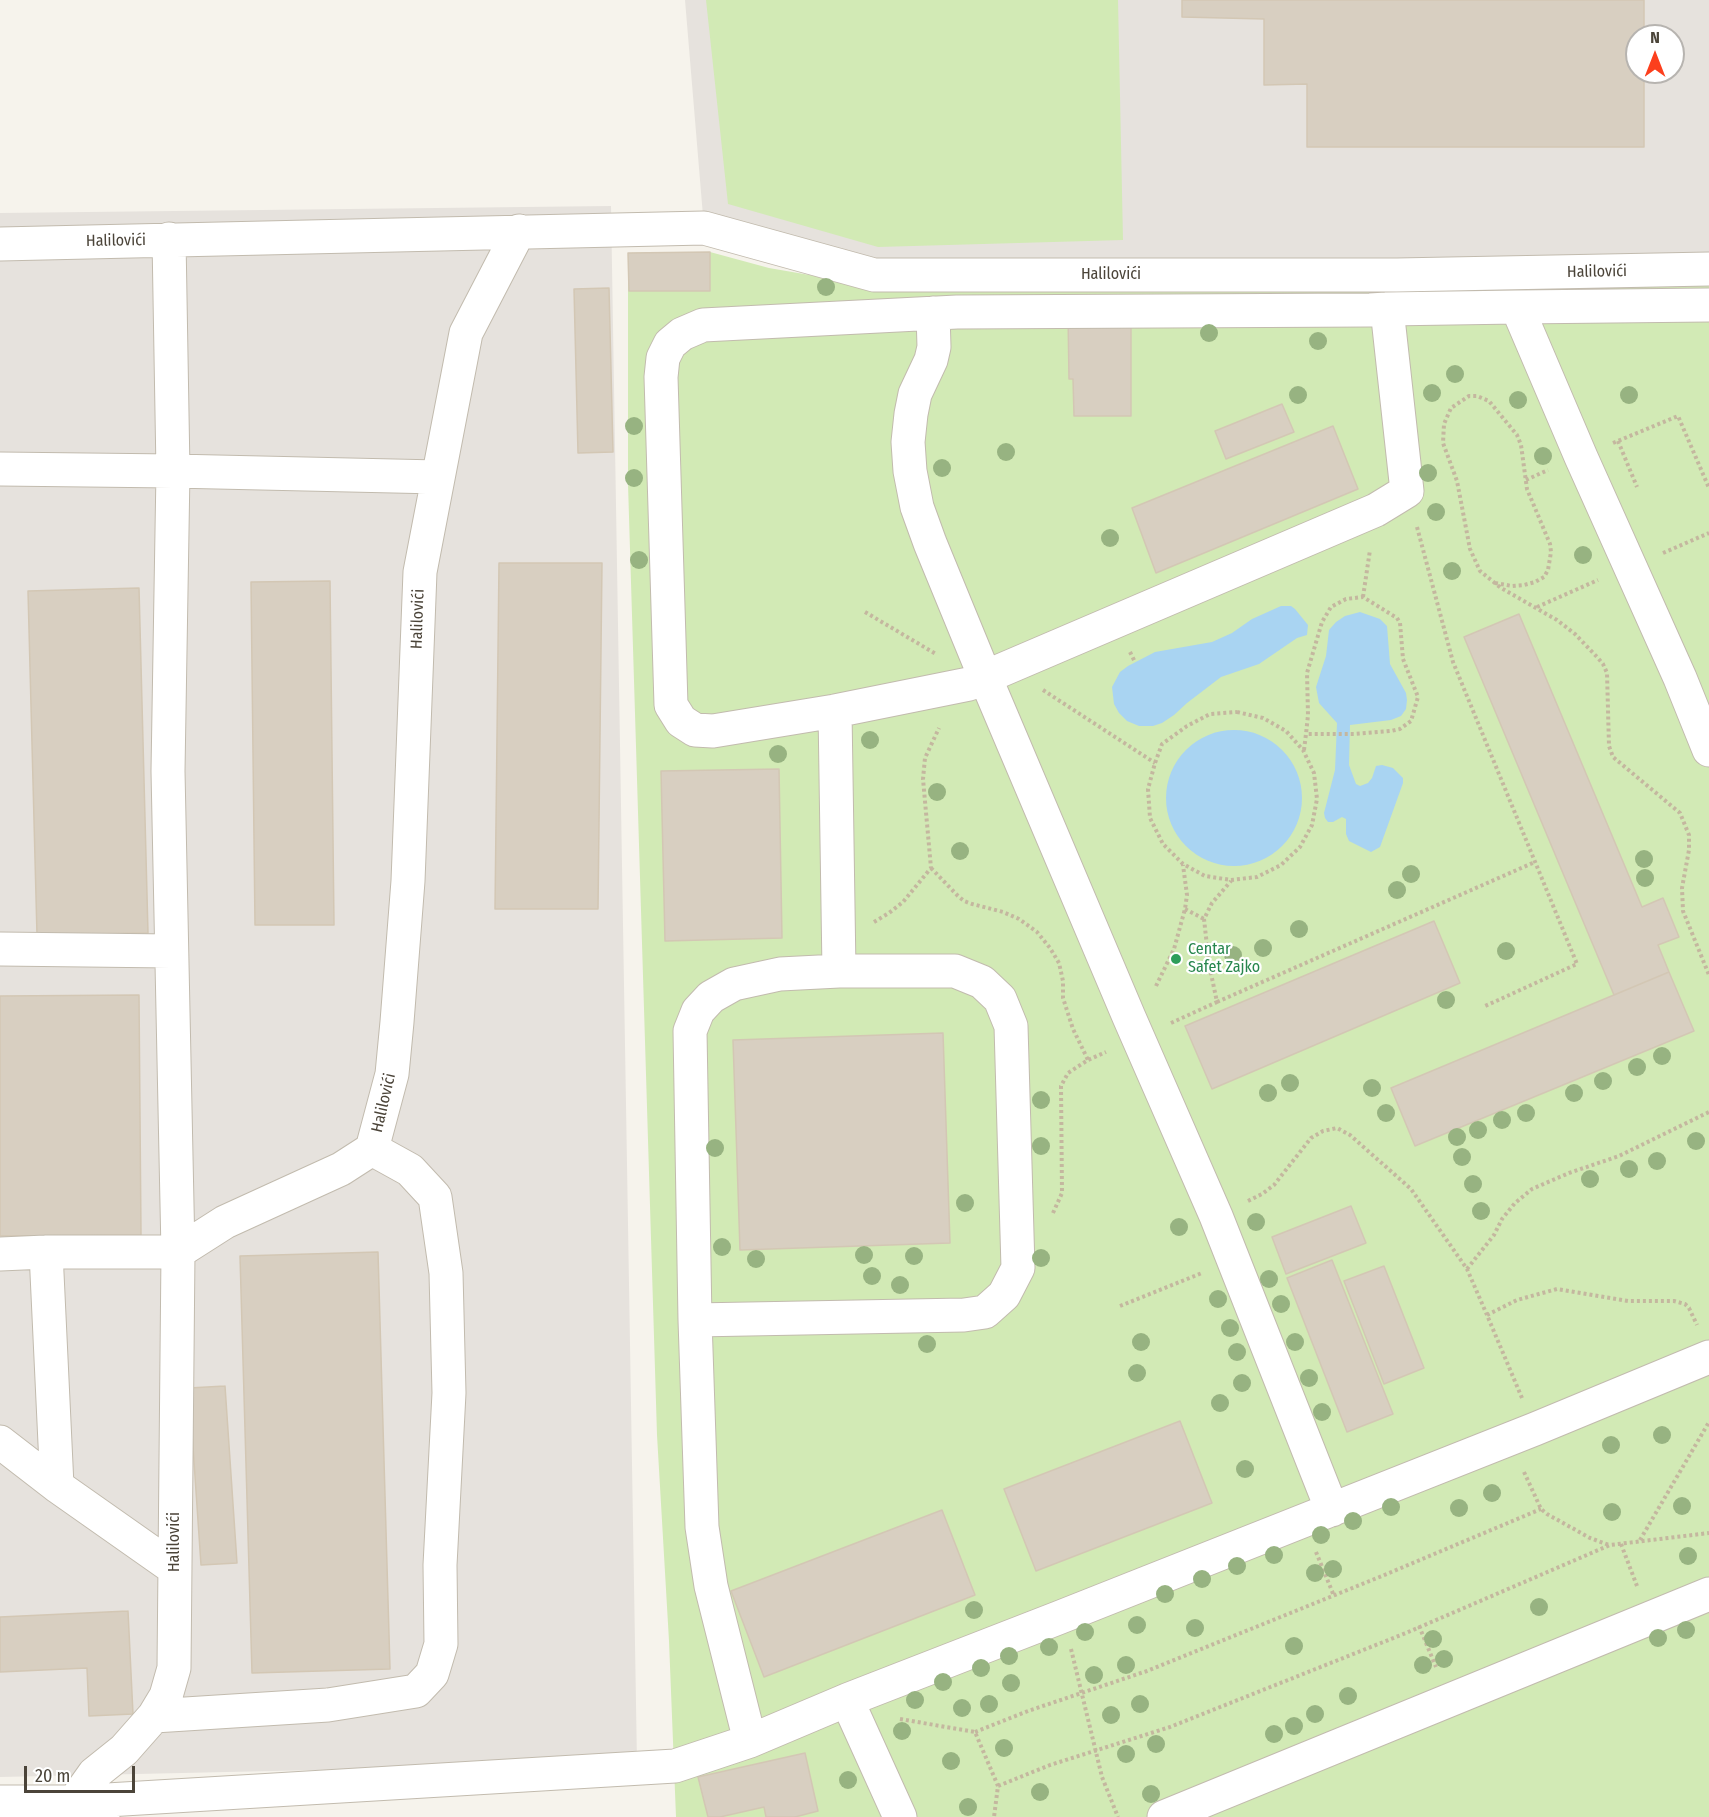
<!DOCTYPE html>
<meta charset="utf-8">
<style>
body{margin:0}
#map{position:relative;width:1709px;height:1817px;overflow:hidden;background:#f6f3ec;font-family:"Fira Sans Condensed",sans-serif}
canvas{display:block}
.north{position:absolute;left:1625px;top:24px;width:60px;height:60px;box-sizing:border-box;background:#fff;border:2px solid #b7b4b0;border-radius:50%;rotate:0deg;font-size:16px;font-weight:700;line-height:24px;text-align:center;color:#4b4439}
.north::after{content:'';display:block;margin:auto;width:21px;height:27px;background:#fc3f1d;clip-path:polygon(50% 0,100% 100%,50% 72%,0 100%)}
.scale{position:absolute;left:24px;top:1766px;width:111px;height:27px;box-sizing:border-box;border:3px solid #4b4439;border-top:0;padding-left:8px;font-size:18px;line-height:21px;white-space:nowrap;color:#4b4439;-webkit-text-stroke:4px #fff;paint-order:stroke}
</style>
<div id="map">
<canvas width="1709" height="1817"></canvas>
<div class="north">N</div>
<div class="scale">20 m</div>
</div>
<script>
const c = document.querySelector('canvas').getContext('2d');
c.lineJoin = 'round';
function fillPath(path, color) {
  c.fillStyle = color;
  c.fill(path, 'evenodd');
}
function toPath(rows) {
  const path = new Path2D();
  for (const r of rows) {
    if (r.length === 3) {
      path.moveTo(r[0] + r[2], r[1]);
      path.arc(r[0], r[1], r[2], 0, 2 * Math.PI);
      continue;
    }
    path.moveTo(r[0], r[1]);
    for (let i = 2; i < r.length; i += 2) path.lineTo(r[i], r[i + 1]);
  }
  return path;
}
function stroke(path, color, width, dash) {
  c.strokeStyle = color;
  c.lineWidth = width;
  c.lineCap = dash ? 'butt' : 'round';
  c.setLineDash(dash || []);
  c.stroke(path);
}
function drawText(font, color, halo, rows, align = 'center') {
  c.font = font + ' "Fira Sans Condensed",sans-serif';
  c.lineWidth = 4.5;
  c.setLineDash([]);
  c.textBaseline = 'middle';
  c.strokeStyle = halo;
  c.fillStyle = color;
  for (const [text, x, y, turn = 0] of rows) {
    c.save();
    c.translate(x, y);
    c.rotate((+turn || 0) * Math.PI / 180);
    c.textAlign = isNaN(turn) ? turn : align;
    if (halo) c.strokeText(text, 0, 0);
    c.fillText(text, 0, 0);
    c.restore();
  }
}
fillPath(toPath([
 [685,0,1709,0,1709,269,874,275,704,228],
 [1637,36,1673,36,1673,72,1637,72],
 [611,206,637,1763,0,1777,0,213]
]), '#e6e2dd');
fillPath(toPath([
 [706,0,1118,0,1123,240,878,247,728,204],
 [710,252,769,268,827,278,1709,278,1709,1817,676,1817,669,1641,657,1435,628,484,628,253]
]), '#d2eab5');
fillPath(toPath([
 [1281,606,1291,606,1295,609,1308,625,1307,635,1297,638,1259,664,1221,677,1187,703,1174,715,1162,723,1153,726,1139,726,1127,721,1119,713,1114,704,1112,687,1120,672,1128,666,1155,652,1212,642,1232,633,1252,619],
 [1360,612,1380,619,1387,626,1390,664,1406,693,1407,700,1406,709,1401,716,1391,720,1350,725,1349,765,1356,784,1360,786,1368,783,1372,778,1376,766,1382,765,1393,768,1403,778,1403,783,1380,847,1371,852,1349,841,1346,834,1346,819,1342,817,1333,822,1328,822,1325,818,1324,813,1335,770,1337,723,1319,703,1316,687,1326,656,1329,630,1336,622,1345,616],
 [1234,798,68]
]), '#a9d4f2');
const building = toPath([
 [1182,0,1644,0,1644,36,1637,36,1637,72,1644,72,1644,147,1307,147,1307,84,1264,85,1264,19,1182,17,1182,0],
 [710,252,710,291,629,291,628,253,710,252],
 [609,288,613,452,578,453,574,289,609,288],
 [1131,313,1131,416,1074,416,1073,379,1069,379,1068,314,1131,313],
 [1282,404,1294,432,1226,459,1215,431,1282,404],
 [1333,426,1358,489,1156,573,1132,508,1333,426],
 [499,563,602,563,598,909,495,909,499,563],
 [330,581,334,925,255,925,251,582,330,581],
 [139,588,148,933,37,935,28,591,139,588],
 [1519,614,1642,907,1663,898,1679,937,1658,945,1669,972,1614,995,1464,637,1519,614],
 [779,769,782,938,665,941,661,771,779,769],
 [1434,921,1460,983,1212,1089,1185,1026,1434,921],
 [1669,972,1694,1031,1415,1146,1391,1088,1669,972],
 [139,995,141,1235,0,1236,0,996,139,995],
 [943,1033,950,1243,740,1250,733,1040,943,1033],
 [1351,1206,1366,1243,1286,1274,1272,1237,1351,1206],
 [378,1252,390,1669,252,1673,240,1256,378,1252],
 [1332,1260,1393,1414,1347,1432,1287,1278,1332,1260],
 [1384,1266,1424,1368,1384,1384,1344,1281,1384,1266],
 [225,1386,237,1563,201,1565,189,1388,225,1386],
 [1180,1421,1212,1503,1036,1571,1004,1489,1180,1421],
 [942,1510,975,1595,764,1677,731,1591,942,1510],
 [128,1611,133,1714,89,1716,87,1668,0,1672,0,1617,128,1611],
 [805,1753,818,1811,795,1817,766,1817,764,1807,720,1817,708,1817,698,1777,805,1753]
]);
fillPath(building, '#d8cfc1');
stroke(building, '#d3c7b4', 1.5);
const minor = toPath([
 [169,239,173,471,438,477],
 [0,244,704,228,874,275,1397,275,1709,269],
 [1517,307,1581,457,1680,678,1709,750],
 [1387,309,1407,491,1376,510,969,684,835,711,713,731,695,730,681,721,671,705,661,377,663,358,670,344,682,334,703,325,957,312,1370,310,1387,309,1517,307,1709,305],
 [933,313,934,347,931,360,915,394,911,414,908,442,910,471,917,507,930,543,985,677,1129,1017,1216,1216,1332,1510],
 [0,469,173,471,168,771,178,1252,46,1252,0,1254],
 [0,949,171,951],
 [46,1252,57,1486],
 [695,1320,964,1315,985,1312,1004,1295,1018,1268,1011,1026,1000,999,982,982,955,971,839,971],
 [0,1442,57,1486,175,1569],
 [847,1700,900,1817],
 [154,1716,328,1705,416,1691,432,1674,441,1644,440,1565,449,1393,446,1273,435,1197,410,1170,372,1149],
 [750,1741,711,1586,702,1527,695,1320,690,1031,698,1011,711,997,734,984,780,974,839,971,835,711],
 [0,1802,74,1802,94,1774,124,1750,154,1716,166,1696,174,1668,178,1252,225,1222,341,1169,372,1149,392,1074,397,1022,408,881,420,572,466,333,519,231],
 [103,1817,74,1802,675,1766,750,1741,847,1700,1058,1618,1535,1429,1709,1357],
 [1164,1817,1709,1594]
]);
stroke(minor, '#c2bbae', 35);
stroke(toPath([
 [1618,441,1637,487],
 [1613,443,1678,416,1709,488],
 [1526,480,1548,470],
 [1417,527,1453,662,1577,964,1483,1007],
 [1663,553,1709,533],
 [1495,583,1512,586,1524,585,1535,582,1544,577,1548,570,1551,552,1550,544,1527,489,1521,445,1517,435,1489,401,1477,396,1469,396,1451,408,1444,424,1443,443,1457,481,1470,549,1480,571,1501,588,1557,620,1575,634,1598,658,1603,664,1607,673,1609,746,1613,757,1680,813,1689,835,1689,850,1682,888,1683,911,1709,975],
 [1363,597,1370,550],
 [1537,607,1598,580],
 [865,612,936,654],
 [1130,652,1135,662],
 [1043,690,1155,763],
 [1237,712,1263,718,1286,731,1303,750,1314,773,1317,799,1312,825,1300,847,1281,865,1257,877,1231,880,1205,876,1183,864,1163,844,1150,818,1148,789,1155,763,1162,744,1187,726,1210,714,1237,712],
 [1304,750,1306,734,1308,715,1307,673,1322,622,1331,607,1346,599,1363,597,1397,618,1400,623,1403,659,1418,697,1411,721,1400,729,1391,731,1355,734,1306,734],
 [931,868,958,896,964,901,972,904,1003,912,1019,919,1037,932,1050,948,1059,963,1063,981,1063,998,1073,1029,1088,1060],
 [1185,909,1204,919],
 [874,922,889,913,903,902,931,868,923,779,925,758,939,728],
 [1156,986,1174,949,1185,909,1187,895,1183,865],
 [1217,1002,1535,862],
 [1171,1023,1217,1002,1209,964,1204,919,1212,903,1231,881],
 [1248,1201,1262,1194,1274,1185,1311,1138,1323,1131,1337,1128,1350,1135,1411,1189,1467,1269,1487,1315],
 [1053,1213,1062,1193,1061,1086,1068,1073,1088,1060,1106,1052],
 [1467,1269,1494,1235,1502,1219,1515,1203,1532,1189,1569,1173,1619,1156,1709,1112],
 [1120,1306,1202,1273],
 [1522,1398,1487,1315,1517,1300,1557,1289,1628,1301,1674,1301,1685,1304,1689,1308,1697,1325],
 [1524,1472,1541,1509,1547,1514,1590,1538,1609,1545],
 [1640,1540,1709,1422],
 [1621,1544,1637,1586],
 [1316,1552,1334,1596],
 [1419,1626,1436,1667],
 [1071,1649,1102,1777,1118,1817],
 [900,1719,975,1732,998,1786,994,1817],
 [975,1732,1028,1711,1147,1671,1382,1576,1541,1509],
 [998,1786,1050,1765,1170,1727,1406,1633,1610,1545,1709,1533]
]), '#c4b79f', 4, [3, 3]);
stroke(minor, '#fff', 33);
c.fillStyle = '#97b381';
for (const [x, y] of [
 [826,287],
 [1209,333],
 [1318,341],
 [1455,374],
 [1432,393],
 [1298,395],
 [1629,395],
 [1518,400],
 [634,426],
 [1006,452],
 [1543,456],
 [942,468],
 [1428,473],
 [634,478],
 [1436,512],
 [1110,538],
 [1583,555],
 [639,560],
 [1452,571],
 [870,740],
 [778,754],
 [937,792],
 [960,851],
 [1644,859],
 [1411,874],
 [1645,878],
 [1397,890],
 [1299,929],
 [1263,948],
 [1506,951],
 [1233,955],
 [1446,1000],
 [1662,1056],
 [1637,1067],
 [1603,1081],
 [1290,1083],
 [1372,1088],
 [1268,1093],
 [1574,1093],
 [1041,1100],
 [1386,1113],
 [1526,1113],
 [1502,1120],
 [1478,1130],
 [1457,1137],
 [1696,1141],
 [1041,1146],
 [715,1148],
 [1462,1157],
 [1657,1161],
 [1629,1169],
 [1590,1179],
 [1473,1184],
 [965,1203],
 [1481,1211],
 [1256,1222],
 [1179,1227],
 [722,1247],
 [864,1255],
 [914,1256],
 [1041,1258],
 [756,1259],
 [872,1276],
 [1269,1279],
 [900,1285],
 [1218,1299],
 [1281,1304],
 [1230,1328],
 [1141,1342],
 [1295,1342],
 [927,1344],
 [1237,1352],
 [1137,1373],
 [1309,1378],
 [1242,1383],
 [1220,1403],
 [1322,1412],
 [1662,1435],
 [1611,1445],
 [1245,1469],
 [1492,1493],
 [1682,1506],
 [1391,1507],
 [1459,1508],
 [1612,1512],
 [1353,1521],
 [1321,1535],
 [1274,1555],
 [1688,1556],
 [1237,1566],
 [1333,1569],
 [1315,1573],
 [1202,1579],
 [1165,1594],
 [1539,1607],
 [974,1610],
 [1137,1625],
 [1195,1628],
 [1686,1630],
 [1085,1632],
 [1658,1638],
 [1433,1639],
 [1294,1646],
 [1049,1647],
 [1009,1656],
 [1444,1659],
 [1126,1665],
 [1423,1665],
 [981,1668],
 [1094,1675],
 [943,1682],
 [1011,1683],
 [1348,1696],
 [915,1700],
 [989,1704],
 [1140,1704],
 [962,1708],
 [1315,1714],
 [1111,1715],
 [1294,1726],
 [902,1731],
 [1274,1734],
 [1156,1744],
 [1004,1748],
 [1126,1754],
 [951,1761],
 [848,1780],
 [1040,1792],
 [1151,1794],
 [968,1807]
]) {
  c.beginPath();
  c.arc(x, y, 9, 0, 2 * Math.PI);
  c.fill();
}
for (const [x, y, r, color] of [
 [1176,959,6,"#2e9e5b"]
]) {
  const dot = new Path2D();
  dot.arc(x, y, r, 0, 2 * Math.PI);
  c.fillStyle = color;
  c.fill(dot);
  stroke(dot, '#fff', 2);
}
drawText('16px', '#4b4439', '#fff', [
 ["Halilovići",116,241,-1],
 ["Halilovići",1597,272,-1],
 ["Halilovići",1111,275],
 ["Halilovići",418,619,-88],
 ["Halilovići",384,1103,-77],
 ["Halilovići",175,1542,-90]
]);
drawText('16px', '#27864d', '#fff', [
 ["Centar",1188,950],
 ["Safet Zajko",1188,968]
], 'left');
</script>
